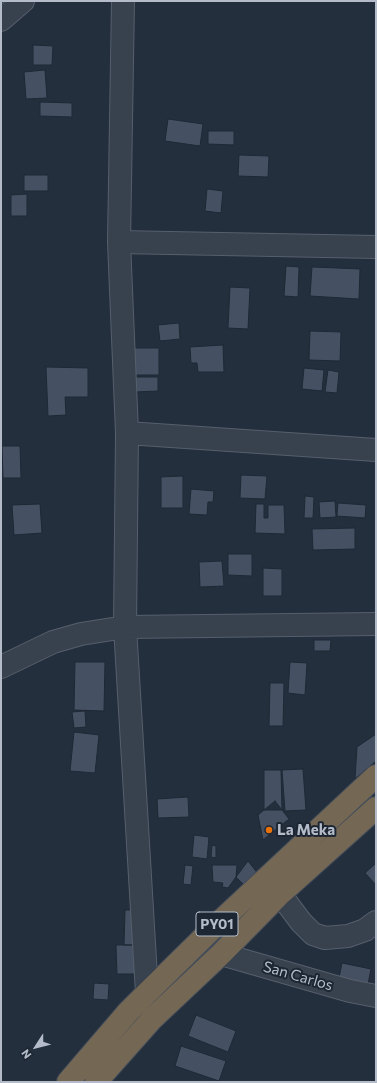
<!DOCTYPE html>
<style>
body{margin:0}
#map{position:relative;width:377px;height:1083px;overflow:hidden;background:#242f3e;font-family:Commissioner,sans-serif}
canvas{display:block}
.frame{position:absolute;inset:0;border:2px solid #b4bcc9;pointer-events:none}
.north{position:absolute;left:16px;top:1027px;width:40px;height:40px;-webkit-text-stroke:3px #1d2633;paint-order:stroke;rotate:234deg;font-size:11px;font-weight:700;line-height:16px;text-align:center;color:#b4bcc9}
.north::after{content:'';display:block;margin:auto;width:14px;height:18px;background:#b4bcc9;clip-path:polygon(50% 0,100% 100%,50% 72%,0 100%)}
</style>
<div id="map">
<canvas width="377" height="1083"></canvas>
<div class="frame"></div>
<div class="north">N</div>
</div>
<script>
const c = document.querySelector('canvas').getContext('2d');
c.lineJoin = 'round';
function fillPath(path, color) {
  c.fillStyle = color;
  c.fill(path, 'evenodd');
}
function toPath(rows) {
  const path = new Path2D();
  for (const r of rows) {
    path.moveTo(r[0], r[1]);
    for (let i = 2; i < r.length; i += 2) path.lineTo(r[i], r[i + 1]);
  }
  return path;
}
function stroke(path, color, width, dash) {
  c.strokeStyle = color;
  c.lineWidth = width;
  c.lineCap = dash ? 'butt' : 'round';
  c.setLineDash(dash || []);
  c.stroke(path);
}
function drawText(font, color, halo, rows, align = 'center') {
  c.font = font + ' Commissioner,sans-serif';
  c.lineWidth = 4;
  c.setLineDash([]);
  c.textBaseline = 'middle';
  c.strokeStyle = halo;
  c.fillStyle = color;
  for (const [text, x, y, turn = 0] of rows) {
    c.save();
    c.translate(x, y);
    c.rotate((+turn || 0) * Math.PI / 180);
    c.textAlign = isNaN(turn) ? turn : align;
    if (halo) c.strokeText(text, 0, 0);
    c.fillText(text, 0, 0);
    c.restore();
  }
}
const building = toPath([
 [33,45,53,46,52,65,33,65,33,45],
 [45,70,47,98,26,99,24,72,45,70],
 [40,102,72,103,72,117,40,116,40,102],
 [168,119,203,124,200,146,165,141,168,119],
 [208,131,234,131,234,145,208,144,208,131],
 [239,155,269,156,268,177,238,176,239,155],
 [24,175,48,175,48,191,24,191,24,175],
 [207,189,223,191,221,213,205,211,207,189],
 [27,194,27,216,11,216,11,195,27,194],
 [286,266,299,267,298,297,284,296,286,266],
 [312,267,360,269,359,299,310,296,312,267],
 [230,287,250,288,248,329,228,328,230,287],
 [179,323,180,339,160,341,158,325,179,323],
 [310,331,341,332,340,361,309,360,310,331],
 [223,345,224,372,198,372,197,363,191,363,190,347,223,345],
 [129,348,159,348,159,375,129,375,129,348],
 [46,367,88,368,88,397,65,397,66,415,48,416,46,367],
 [304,368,324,370,322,391,302,389,304,368],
 [328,370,339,372,337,393,325,392,328,370],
 [134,377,158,377,158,391,134,392,134,377],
 [2,446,20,446,21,478,3,478,2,446],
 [241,475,267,476,265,499,240,498,241,475],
 [183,476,183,508,161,508,161,477,183,476],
 [191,489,214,491,213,502,208,502,207,515,189,514,191,489],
 [305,496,314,497,313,518,304,518,305,496],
 [335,501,336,517,320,518,319,502,335,501],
 [338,503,366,505,365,518,337,516,338,503],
 [40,504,42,533,14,535,12,505,40,504],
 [256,504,264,504,264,518,268,518,268,505,284,505,285,534,255,533,256,504],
 [355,528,355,549,313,550,312,529,355,528],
 [228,554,252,554,252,576,228,575,228,554],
 [222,561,224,586,200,587,199,562,222,561],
 [263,568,282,569,282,596,263,596,263,568],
 [314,640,331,640,330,651,314,651,314,640],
 [75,662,105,662,104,711,74,710,75,662],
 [290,662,307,663,305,695,288,693,290,662],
 [270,683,284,683,283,726,269,726,270,683],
 [85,711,86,727,74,728,72,712,85,711],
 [74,732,99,735,95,773,70,771,74,732],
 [376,734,376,761,355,779,357,747,376,734],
 [303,769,306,810,285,811,282,770,303,769],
 [264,770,281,770,282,810,264,810,264,770],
 [188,797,189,817,158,818,157,799,188,797],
 [275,801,289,819,263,840,258,815,275,801],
 [194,835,209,837,207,859,192,857,194,835],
 [212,845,216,846,216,858,211,857,212,845],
 [248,861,259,875,245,886,236,877,248,861],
 [376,863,376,885,365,873,376,863],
 [185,865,193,866,191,885,183,884,185,865],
 [212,865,237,865,236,877,228,888,222,887,223,883,213,882,212,865],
 [125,910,136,910,135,945,124,945,125,910],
 [116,945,136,945,137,974,117,974,116,945],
 [342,963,371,969,367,989,338,983,342,963],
 [94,983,109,984,108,1000,93,999,94,983],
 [196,1015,236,1031,228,1052,188,1036,196,1015],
 [181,1046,226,1061,219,1081,175,1066,181,1046]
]);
fillPath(building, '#455162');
stroke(building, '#1f2835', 1);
const minor = toPath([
 [123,1,119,242,127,433,125,627,147,993],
 [1,20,23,1],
 [119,242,376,247],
 [127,433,376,450],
 [1,667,53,642,81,634,125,627,376,624],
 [280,894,301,922,313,934,325,938,348,936,365,930,376,922],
 [221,954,350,991,376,996]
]);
const highway = toPath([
 [68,1082,128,1012,147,993,212,929,376,776],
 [96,1082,152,1019,221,954,280,894,376,808]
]);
stroke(minor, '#565f6c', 24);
stroke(highway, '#434c59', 24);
stroke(minor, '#38414e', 22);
stroke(highway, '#746855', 22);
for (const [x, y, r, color] of [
 [269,830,4,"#e8710a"]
]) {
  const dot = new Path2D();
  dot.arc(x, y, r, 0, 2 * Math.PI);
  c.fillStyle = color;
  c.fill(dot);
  stroke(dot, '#1d2633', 1.5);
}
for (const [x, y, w] of [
 [217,924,42]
]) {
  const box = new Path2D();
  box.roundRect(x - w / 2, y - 12, w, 24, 3);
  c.fillStyle = '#1d2633';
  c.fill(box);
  stroke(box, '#b4bcc9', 1);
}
drawText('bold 14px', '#b4bcc9', null, [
 ["PY01",217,924]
]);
drawText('bold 15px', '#b4bcc9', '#1d2633', [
 ["La Meka",277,830]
], 'left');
drawText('15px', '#b4bcc9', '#1d2633', [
 ["San Carlos",298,976,16]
]);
</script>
